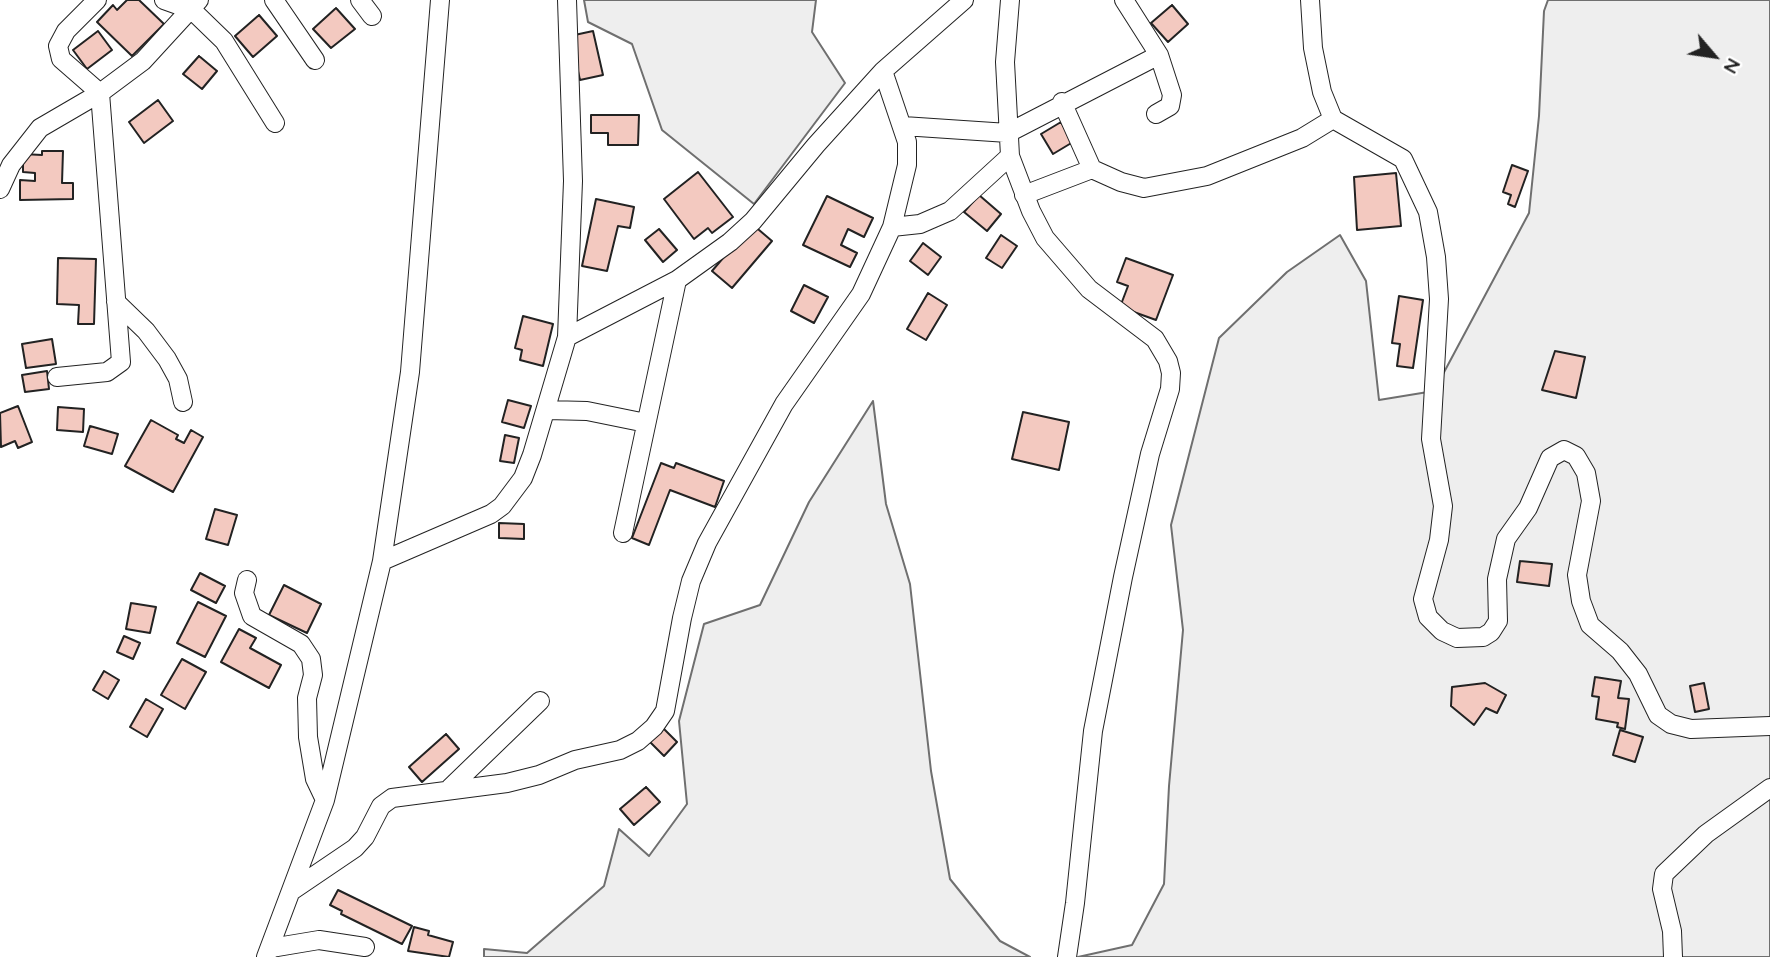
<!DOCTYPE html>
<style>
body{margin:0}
#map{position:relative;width:1770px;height:957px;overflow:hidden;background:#fff;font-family:Quicksand,sans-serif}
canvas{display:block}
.north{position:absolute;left:1679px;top:21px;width:70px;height:70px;-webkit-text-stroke:5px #fff;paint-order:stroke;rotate:119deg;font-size:19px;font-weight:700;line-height:28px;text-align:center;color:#222}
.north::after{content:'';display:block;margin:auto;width:24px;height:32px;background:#222;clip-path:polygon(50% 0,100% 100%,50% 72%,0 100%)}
</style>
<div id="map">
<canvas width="1770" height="957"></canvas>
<div class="north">N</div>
</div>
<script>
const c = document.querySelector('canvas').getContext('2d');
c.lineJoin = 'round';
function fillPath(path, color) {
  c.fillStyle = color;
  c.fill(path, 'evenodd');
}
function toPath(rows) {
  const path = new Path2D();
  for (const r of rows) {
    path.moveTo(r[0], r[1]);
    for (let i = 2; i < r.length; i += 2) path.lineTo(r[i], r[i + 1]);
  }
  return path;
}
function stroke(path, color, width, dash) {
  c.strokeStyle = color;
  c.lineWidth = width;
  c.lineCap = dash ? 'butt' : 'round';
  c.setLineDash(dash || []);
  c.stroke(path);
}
const green = toPath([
 [584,0,816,0,812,32,845,83,754,204,662,130,632,44,588,22,584,0],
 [1548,0,1770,0,1770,957,1078,957,1132,945,1164,884,1169,786,1183,630,1171,525,1219,338,1287,272,1340,235,1366,281,1379,400,1434,391,1529,213,1539,116,1544,11,1548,0],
 [873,401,886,504,910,584,931,771,950,879,1000,941,1030,957,484,957,484,949,527,953,604,886,619,829,649,856,687,804,679,721,704,624,760,605,809,502,873,401]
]);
fillPath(green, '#eee');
stroke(green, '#6f6f6f', 2);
const building = toPath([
 [127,0,139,0,164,24,132,56,97,22,113,5,117,10,127,0],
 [1172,5,1188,24,1168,42,1151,23,1172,5],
 [336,8,355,29,331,48,313,29,336,8],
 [259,15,277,36,253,57,235,36,259,15],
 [98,31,112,50,87,69,73,50,98,31],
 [593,31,603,75,580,80,570,36,593,31],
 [199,56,217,71,202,89,183,74,199,56],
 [158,100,173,121,144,143,129,122,158,100],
 [591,115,639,115,638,145,608,145,608,133,591,133,591,115],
 [1061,122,1073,142,1053,154,1041,134,1061,122],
 [42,151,63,151,62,183,73,183,73,199,20,200,20,180,35,181,35,173,23,172,23,154,42,155,42,151],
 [1512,165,1528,171,1515,207,1508,204,1511,195,1503,192,1512,165],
 [698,172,733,217,712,233,708,228,694,239,664,199,698,172],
 [1396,173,1401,226,1357,230,1354,177,1396,173],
 [979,195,1001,214,987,231,964,212,979,195],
 [827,196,873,218,864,237,848,229,841,245,857,253,850,267,803,245,827,196],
 [596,199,634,207,630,228,618,226,607,271,582,266,596,199],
 [752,224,772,241,732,288,712,271,752,224],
 [659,229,677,250,663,262,645,240,659,229],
 [1001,235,1017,246,1002,268,986,258,1001,235],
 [923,243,941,257,928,275,910,261,923,243],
 [58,258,96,259,94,324,78,324,79,305,57,304,58,258],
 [1126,258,1173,275,1156,320,1120,307,1128,286,1117,282,1126,258],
 [804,285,828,297,814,323,791,311,804,285],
 [928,293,947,305,926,340,907,329,928,293],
 [1399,296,1423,300,1413,368,1397,366,1400,344,1392,343,1399,296],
 [523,316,553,324,543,366,520,360,522,350,515,348,523,316],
 [52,339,56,364,26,368,22,344,52,339],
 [1555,351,1585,357,1576,398,1542,390,1555,351],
 [47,371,49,389,25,392,22,375,47,371],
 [508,400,531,406,524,428,502,422,508,400],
 [18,406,32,442,18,448,15,441,1,447,0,413,18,406],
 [58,407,84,409,83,432,57,430,58,407],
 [1023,412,1069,422,1059,470,1012,459,1023,412],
 [151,420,178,435,176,439,184,443,191,430,203,437,173,492,125,466,151,420],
 [90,426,118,434,112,454,84,446,90,426],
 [505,435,519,438,514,463,500,461,505,435],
 [661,463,674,468,676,463,724,481,715,507,670,490,649,545,632,538,661,463],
 [215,509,237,515,228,545,206,539,215,509],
 [499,523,524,524,524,539,499,538,499,523],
 [1520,561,1552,564,1549,586,1517,582,1520,561],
 [200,573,225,586,216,603,191,590,200,573],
 [284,585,321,604,307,633,269,615,284,585],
 [198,602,226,616,205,657,177,643,198,602],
 [131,603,156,607,150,633,126,629,131,603],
 [239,629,256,638,250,648,281,665,269,688,221,662,239,629],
 [124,636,140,643,133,659,117,652,124,636],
 [182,659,206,672,185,709,161,695,182,659],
 [104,671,119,680,108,699,93,690,104,671],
 [1595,677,1621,681,1618,698,1629,699,1625,729,1617,727,1618,723,1596,719,1599,697,1592,696,1595,677],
 [1485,683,1506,695,1497,713,1486,708,1474,725,1451,706,1452,687,1485,683],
 [1704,683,1709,709,1695,712,1690,686,1704,683],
 [146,699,163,709,147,737,130,727,146,699],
 [662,727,677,742,664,756,649,741,662,727],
 [1620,730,1643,737,1635,762,1613,755,1620,730],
 [446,734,459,749,422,782,409,767,446,734],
 [646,787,660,802,634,825,620,809,646,787],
 [338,890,412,926,402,944,341,914,342,911,330,905,338,890],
 [414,927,429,931,428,935,453,942,449,957,408,951,414,927]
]);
fillPath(building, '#f3c9c0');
stroke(building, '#222', 2);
const minor = toPath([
 [164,0,192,10,224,41,275,123],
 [274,0,315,60],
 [360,0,372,16],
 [567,0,573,181,567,337],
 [1010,0,1005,62,1010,156,1031,211,1045,238,1089,289,1155,339,1168,361,1171,373,1170,389,1150,454,1123,577,1093,731,1075,903,1067,957],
 [1124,0,1159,55,1172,95,1170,106,1156,114],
 [1310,0,1313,48,1322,92,1333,119,1403,159,1428,212,1436,257,1439,299,1431,439,1443,506,1439,540,1423,599,1428,617,1442,631,1457,638,1483,637,1491,632,1498,621,1497,579,1506,539,1528,508,1550,458,1564,450,1576,456,1586,473,1591,501,1577,575,1581,601,1590,625,1620,651,1638,674,1658,715,1671,724,1691,729,1770,726],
 [1062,102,1092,169,1121,182,1144,188,1207,176,1302,138,1333,119],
 [903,126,1008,133,1159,55],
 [0,189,11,165,40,128,100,93,143,61,199,0],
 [1024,195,1092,169],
 [892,227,920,224,950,211,1010,156],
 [116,302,146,331,167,359,178,379,183,402],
 [57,377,107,372,121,362,100,93,61,59,58,46,66,31,97,0],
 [547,410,587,411,646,423],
 [623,533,677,280],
 [382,561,491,514,502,506,523,478,532,455,567,337,677,280,730,242,753,221,816,145,883,71,964,0],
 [247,580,244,593,252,616,301,644,311,659,313,675,307,698,308,737,315,779,325,800],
 [450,788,540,701],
 [293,890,355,848,365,837,381,806,392,798,507,783,539,775,575,760,620,750,638,741,654,727,665,711,682,618,691,581,707,543,784,404,861,294,892,227,907,165,907,142,883,71],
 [271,948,319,940,365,947],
 [266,957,325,800,382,561,410,372,440,0],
 [1673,957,1672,931,1662,889,1664,874,1706,834,1770,788]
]);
stroke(minor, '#222', 20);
stroke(minor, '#fff', 18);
</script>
